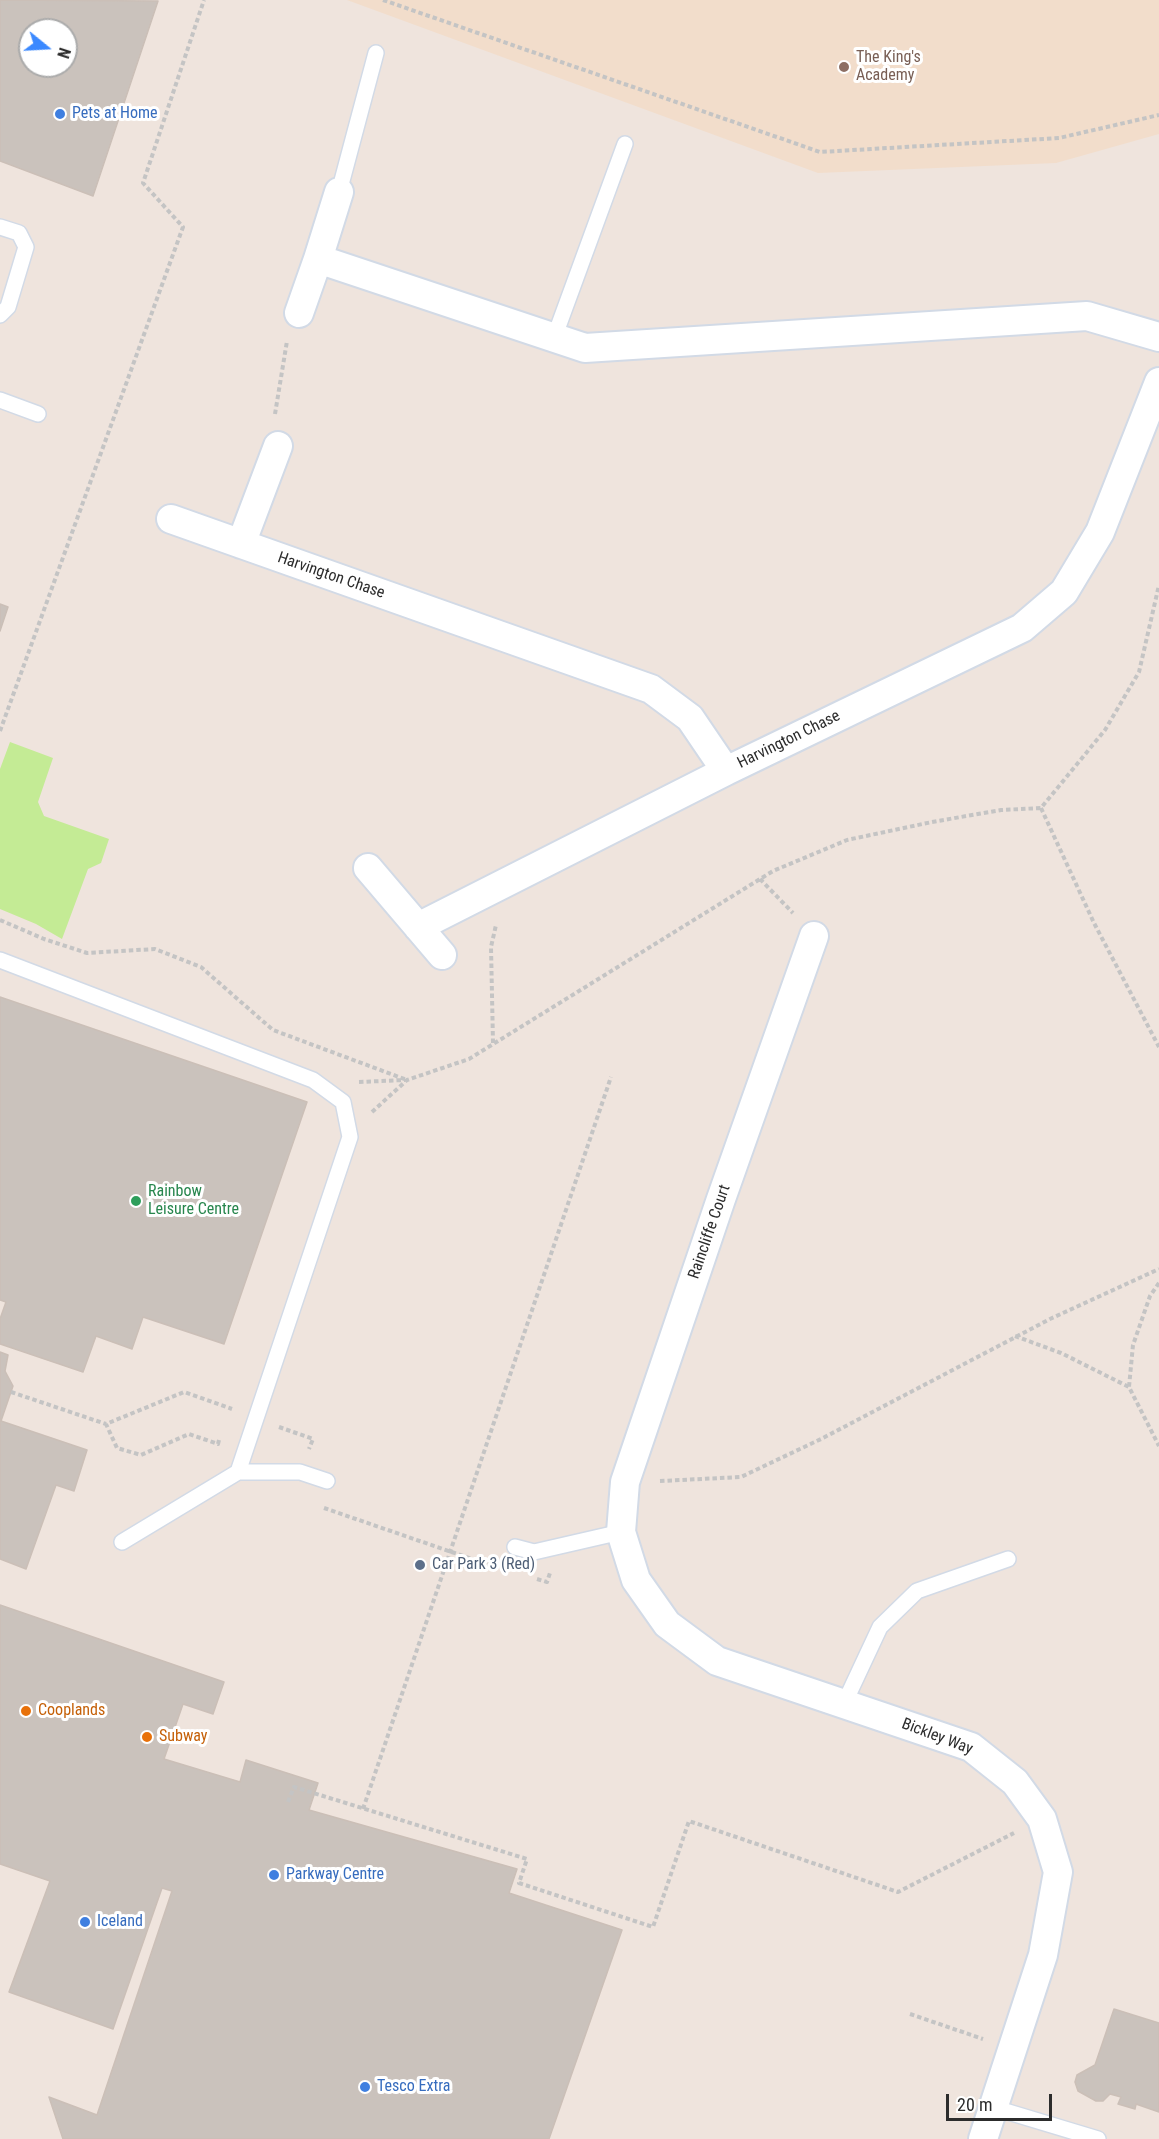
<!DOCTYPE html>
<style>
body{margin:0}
#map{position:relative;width:1159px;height:2139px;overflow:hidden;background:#efe4dd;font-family:"Roboto Condensed",sans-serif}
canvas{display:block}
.north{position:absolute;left:18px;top:18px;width:60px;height:60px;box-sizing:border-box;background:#fff;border:2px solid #ababab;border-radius:50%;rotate:108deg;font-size:16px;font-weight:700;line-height:24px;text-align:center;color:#2c2c2c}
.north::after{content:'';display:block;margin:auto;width:21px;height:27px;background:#3b89ff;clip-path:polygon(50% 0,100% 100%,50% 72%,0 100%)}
.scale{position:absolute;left:946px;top:2094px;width:106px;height:27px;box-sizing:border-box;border:3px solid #2c2c2c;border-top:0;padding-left:8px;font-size:18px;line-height:21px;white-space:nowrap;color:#2c2c2c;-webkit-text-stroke:4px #fff;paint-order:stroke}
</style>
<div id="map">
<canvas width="1159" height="2139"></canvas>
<div class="north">N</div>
<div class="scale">20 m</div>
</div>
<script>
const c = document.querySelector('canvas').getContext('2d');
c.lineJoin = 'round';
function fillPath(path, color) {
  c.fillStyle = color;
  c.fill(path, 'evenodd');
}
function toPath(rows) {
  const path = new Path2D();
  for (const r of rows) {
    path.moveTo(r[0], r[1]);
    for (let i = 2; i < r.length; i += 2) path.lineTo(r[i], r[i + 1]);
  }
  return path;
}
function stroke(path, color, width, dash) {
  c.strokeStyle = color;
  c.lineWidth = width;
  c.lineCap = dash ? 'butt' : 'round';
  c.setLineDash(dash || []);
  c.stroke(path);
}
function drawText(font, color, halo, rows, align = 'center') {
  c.font = font + ' "Roboto Condensed",sans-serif';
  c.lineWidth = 6;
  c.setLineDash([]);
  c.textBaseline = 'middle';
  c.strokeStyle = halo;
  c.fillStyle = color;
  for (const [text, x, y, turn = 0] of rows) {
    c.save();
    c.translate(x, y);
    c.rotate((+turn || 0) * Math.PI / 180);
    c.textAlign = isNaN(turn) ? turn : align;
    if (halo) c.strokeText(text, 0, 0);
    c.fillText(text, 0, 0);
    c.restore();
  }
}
fillPath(toPath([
 [347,0,1159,0,1159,134,1056,163,818,173]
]), '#f2ddcb');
fillPath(toPath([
 [10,742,53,758,38,802,44,816,109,839,101,863,88,869,62,939,36,924,0,909,0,769]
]), '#c4eb95');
const building = toPath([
 [0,0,158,1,93,196,0,161,0,0],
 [30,30,66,30,66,66,30,66,30,30],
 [0,604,8,607,0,631,0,604],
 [0,997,307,1102,224,1344,143,1317,132,1349,96,1336,83,1372,0,1344,0,1319,6,1302,0,1300,0,997],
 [0,1352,8,1355,5,1371,13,1386,1,1421,87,1450,74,1491,56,1485,26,1569,0,1559,0,1352],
 [0,1605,224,1682,213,1714,183,1704,164,1759,240,1782,246,1760,318,1783,309,1810,517,1869,509,1893,622,1930,549,2139,63,2139,49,2097,97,2115,172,1891,162,1888,113,2029,9,1992,50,1881,0,1864,0,1605],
 [1114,2009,1159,2023,1159,2112,1136,2104,1135,2109,1118,2104,1121,2097,1110,2094,1103,2101,1096,2101,1078,2091,1075,2082,1077,2075,1095,2065,1114,2009]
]);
fillPath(building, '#cac2bc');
stroke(building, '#cbbfb7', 1.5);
const lane = toPath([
 [339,192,376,53],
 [0,227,19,233,26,247,8,307,0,315],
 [554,338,625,144],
 [0,400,38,414],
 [0,960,313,1080,343,1102,350,1137,238,1472,122,1542],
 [238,1472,300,1472,327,1481],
 [515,1547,534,1552,621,1532],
 [844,1704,880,1627,917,1591,1008,1559],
 [995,2108,1098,2139]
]);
const street = toPath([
 [339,192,318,259,585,348,1087,316,1159,337],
 [299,313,318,259],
 [171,519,651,689,690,718,726,771,1022,628,1064,592,1100,532,1159,382],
 [241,544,278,446],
 [368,868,442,955],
 [418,927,726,771],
 [814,936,721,1199,625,1482,621,1532,636,1580,667,1624,717,1661,971,1747,1015,1782,1042,1819,1058,1872,1043,1955,983,2139]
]);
stroke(lane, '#d2dae6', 18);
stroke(street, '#d2dae6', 32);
stroke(toPath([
 [383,0,820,152,1059,138,1159,115],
 [275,414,287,341],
 [0,731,183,227,143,183,204,0],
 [1041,808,1094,923,1159,1047],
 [760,879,793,913],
 [0,920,44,939,87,953,155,949,201,967,273,1030,407,1080],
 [493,1043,491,947,496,925],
 [359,1082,405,1080],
 [372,1112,407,1080,469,1059,773,871,847,840,932,822,1001,810,1041,808,1105,730,1139,672,1159,585],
 [1159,1283,1150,1296,1133,1345,1129,1387,1159,1446],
 [1015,1336,1061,1353,1129,1387],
 [11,1392,106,1424],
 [279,1427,313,1439,309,1449],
 [219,1440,218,1444,189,1434,141,1455,117,1448,106,1424,184,1392,232,1409],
 [660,1481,741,1477,821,1439,1050,1319,1159,1269],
 [324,1508,498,1568],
 [537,1579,547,1582,550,1573],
 [288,1802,294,1787,527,1859,519,1883,653,1927,689,1821,898,1892,1014,1833],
 [363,1809,611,1077],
 [910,2014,983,2039]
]), '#c4c4c4', 4, [4.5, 3]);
stroke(lane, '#fff', 15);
stroke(street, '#fff', 28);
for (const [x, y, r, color] of [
 [844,67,6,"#8d6e63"],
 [60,114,6,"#3f7fe0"],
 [136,1201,6,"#2e9e5b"],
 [420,1565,6,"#5c6f8a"],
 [26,1711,6,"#e8710a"],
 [147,1737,6,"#e8710a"],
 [274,1875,6,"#3f7fe0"],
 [85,1922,6,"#3f7fe0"],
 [365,2087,6,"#3f7fe0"]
]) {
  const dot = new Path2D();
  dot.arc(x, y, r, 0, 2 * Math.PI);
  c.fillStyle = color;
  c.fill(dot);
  stroke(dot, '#fff', 2);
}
drawText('16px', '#785e54', '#fff', [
 ["The King's",856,58],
 ["Academy",856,76]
], 'left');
drawText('16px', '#366cbe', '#fff', [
 ["Pets at Home",72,114],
 ["Parkway Centre",286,1875],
 ["Iceland",97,1922],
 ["Tesco Extra",377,2087]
], 'left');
drawText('16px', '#2c2c2c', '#fff', [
 ["Harvington Chase",331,576,19],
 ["Harvington Chase",789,740,-26],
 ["Raincliffe Court",710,1232,-71],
 ["Bickley Way",937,1737,21]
]);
drawText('16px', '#27864d', '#fff', [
 ["Rainbow",148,1192],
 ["Leisure Centre",148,1210]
], 'left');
drawText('16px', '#4e5e75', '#fff', [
 ["Car Park 3 (Red)",432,1565]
], 'left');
drawText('16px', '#c56008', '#fff', [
 ["Cooplands",38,1711],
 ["Subway",159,1737]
], 'left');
</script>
